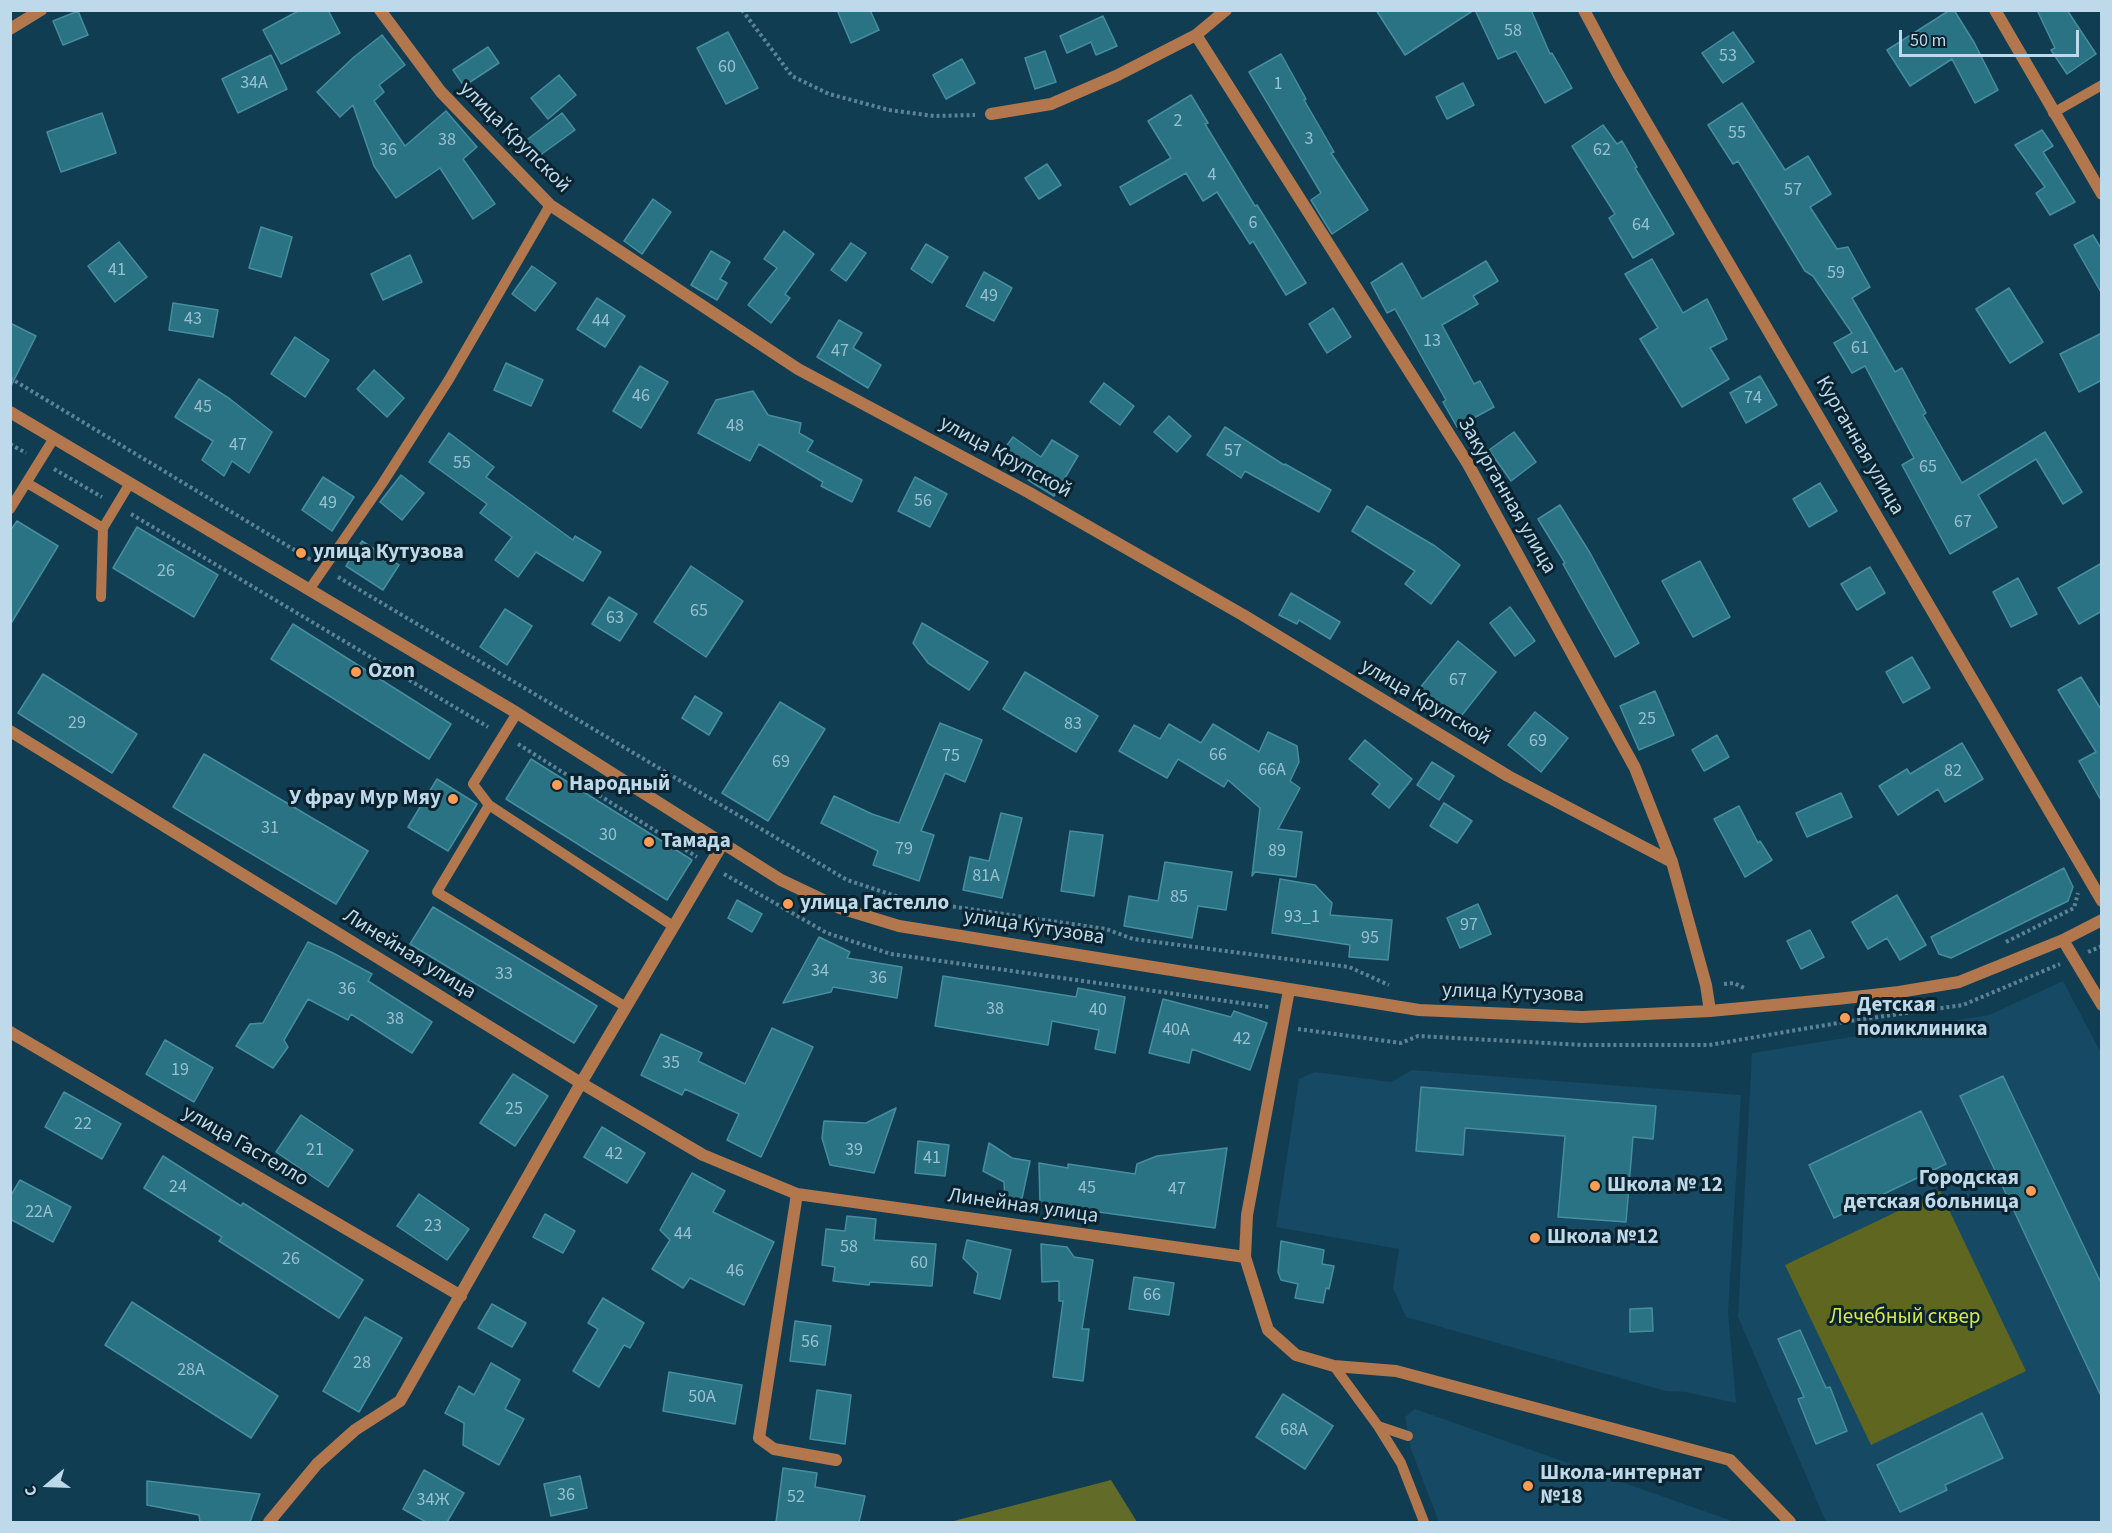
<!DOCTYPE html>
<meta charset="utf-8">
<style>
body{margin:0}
#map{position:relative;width:2112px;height:1533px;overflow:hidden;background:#113d53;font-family:"Source Sans 3",sans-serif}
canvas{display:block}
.frame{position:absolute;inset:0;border:12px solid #bdd9ea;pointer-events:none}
.north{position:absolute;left:18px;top:1455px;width:60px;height:60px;-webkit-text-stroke:4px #0b222f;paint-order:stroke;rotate:251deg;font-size:16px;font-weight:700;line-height:24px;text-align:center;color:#bdd9ea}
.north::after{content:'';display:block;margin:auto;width:21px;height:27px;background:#bdd9ea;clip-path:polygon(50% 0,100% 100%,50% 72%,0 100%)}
.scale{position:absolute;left:1899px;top:30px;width:180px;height:27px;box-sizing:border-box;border:3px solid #bdd9ea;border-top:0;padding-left:8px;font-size:18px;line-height:21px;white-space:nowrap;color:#bdd9ea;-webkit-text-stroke:4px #0b222f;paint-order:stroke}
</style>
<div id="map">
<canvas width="2112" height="1533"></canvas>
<div class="frame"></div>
<div class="north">С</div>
<div class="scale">50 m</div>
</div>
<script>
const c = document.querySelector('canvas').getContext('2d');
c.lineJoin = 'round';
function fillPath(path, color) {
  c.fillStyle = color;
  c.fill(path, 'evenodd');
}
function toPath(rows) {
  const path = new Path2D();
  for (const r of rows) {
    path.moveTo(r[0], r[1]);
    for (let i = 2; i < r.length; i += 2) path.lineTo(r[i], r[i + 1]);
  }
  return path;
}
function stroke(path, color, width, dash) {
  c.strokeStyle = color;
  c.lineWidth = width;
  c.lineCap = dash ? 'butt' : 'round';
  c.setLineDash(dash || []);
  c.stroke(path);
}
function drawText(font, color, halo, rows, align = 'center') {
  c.font = font + ' "Source Sans 3",sans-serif';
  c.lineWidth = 6;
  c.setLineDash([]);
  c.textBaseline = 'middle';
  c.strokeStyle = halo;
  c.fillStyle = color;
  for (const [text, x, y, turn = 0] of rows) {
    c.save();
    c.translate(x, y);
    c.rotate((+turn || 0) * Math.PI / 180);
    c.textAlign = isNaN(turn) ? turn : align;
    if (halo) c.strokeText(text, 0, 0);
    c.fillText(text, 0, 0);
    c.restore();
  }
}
fillPath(toPath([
 [2063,981,2101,1053,2101,1522,1826,1522,1738,1317,1752,1053,1989,1015],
 [1412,1070,1741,1095,1728,1312,1736,1403,1686,1392,1666,1391,1406,1317,1393,1288,1399,1249,1276,1227,1299,1079,1315,1072,1391,1082],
 [1415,1409,1735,1522,1439,1522,1411,1449,1405,1417]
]), '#164963');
fillPath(toPath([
 [1940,1191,2026,1371,1871,1445,1785,1265]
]), '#5e661f');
fillPath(toPath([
 [1111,1480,1137,1522,950,1522]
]), '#636b29');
const building = toPath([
 [300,10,328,10,340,33,281,64,263,30,300,10],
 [837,10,870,10,879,30,851,43,837,10],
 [1376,10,1474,10,1405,55,1376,10],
 [1475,10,1531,10,1550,54,1552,53,1572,88,1545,103,1516,51,1498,59,1475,10],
 [1950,10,1954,10,1975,44,1998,90,1975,103,1952,59,1910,86,1887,50,1950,10],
 [2037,10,2067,10,2096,54,2067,74,2051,50,2055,48,2037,10],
 [78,11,88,35,63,45,53,21,78,11],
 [1103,16,1117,46,1096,55,1091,42,1067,53,1060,36,1103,16],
 [728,32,758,88,726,104,697,48,728,32],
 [1733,32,1754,62,1723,83,1702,53,1733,32],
 [382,35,405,65,379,85,384,92,374,101,405,146,446,111,477,147,463,159,495,204,473,219,440,168,396,198,374,166,353,105,340,117,317,92,354,57,382,35],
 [488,47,499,63,464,86,453,70,488,47],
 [1045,51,1056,82,1035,89,1025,58,1045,51],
 [1281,54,1306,99,1304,100,1334,152,1331,153,1368,210,1332,234,1311,200,1321,193,1249,72,1281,54],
 [271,55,287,89,238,113,222,79,271,55],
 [962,59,975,83,946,99,933,75,962,59],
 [559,75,576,95,548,119,531,98,559,75],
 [1463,83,1474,105,1447,119,1436,97,1463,83],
 [1191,95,1208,123,1205,124,1255,206,1257,205,1306,283,1286,295,1253,241,1250,244,1217,192,1203,201,1186,173,1130,205,1120,187,1171,158,1148,121,1191,95],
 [1742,103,1785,170,1808,156,1831,194,1810,207,1837,249,1848,247,1870,287,1852,298,1895,372,1902,368,1926,413,1923,415,1962,483,2045,432,2082,492,2063,504,2036,459,1978,495,1997,527,1950,554,1902,465,1914,458,1865,366,1852,373,1834,343,1852,333,1813,276,1805,271,1738,161,1733,164,1708,125,1742,103],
 [102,113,116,153,61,172,47,132,102,113],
 [562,113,575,130,532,161,520,145,562,113],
 [1603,125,1617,144,1622,141,1637,167,1635,168,1674,234,1633,258,1609,218,1615,214,1572,146,1603,125],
 [2042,130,2053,146,2043,152,2075,202,2050,215,2036,193,2045,187,2015,145,2042,130],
 [1047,164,1061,185,1039,199,1025,178,1047,164],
 [653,199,671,212,642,254,624,241,653,199],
 [261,227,292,237,281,277,249,268,261,227],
 [784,231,814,254,785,294,790,298,771,323,748,305,777,268,764,259,784,231],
 [2093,235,2102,250,2102,294,2074,245,2093,235],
 [119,242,147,277,115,302,88,266,119,242],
 [851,243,866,253,846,281,831,270,851,243],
 [926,244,948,257,932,283,911,269,926,244],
 [711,251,730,262,720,279,727,283,717,300,691,285,711,251],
 [410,255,422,282,383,300,371,274,410,255],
 [1652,259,1683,313,1707,299,1727,339,1710,348,1729,379,1682,407,1640,339,1658,328,1625,274,1652,259],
 [1486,261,1498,281,1473,296,1478,304,1442,325,1474,384,1480,381,1494,407,1457,427,1443,402,1446,400,1395,309,1387,313,1371,283,1402,263,1422,299,1486,261],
 [532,266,556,283,535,311,512,294,532,266],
 [984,272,1012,288,994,321,966,306,984,272],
 [2009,288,2043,342,2010,363,1976,309,2009,288],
 [597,298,625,316,605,347,577,329,597,298],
 [173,303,218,310,213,337,169,330,173,303],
 [1333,308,1351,337,1327,353,1309,324,1333,308],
 [839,320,862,333,853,348,881,365,868,388,817,357,839,320],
 [10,323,36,336,10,388,10,323],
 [2102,333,2102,380,2079,392,2060,354,2102,333],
 [295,337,329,360,305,397,271,374,295,337],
 [506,363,543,380,531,406,494,390,506,363],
 [640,366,668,382,641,428,613,411,640,366],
 [374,370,404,398,387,417,357,389,374,370],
 [1760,376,1777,405,1746,423,1730,393,1760,376],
 [199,379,230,399,272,432,249,473,232,461,224,476,202,460,213,441,175,417,199,379],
 [1104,383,1134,406,1120,425,1090,402,1104,383],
 [753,391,768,415,801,423,799,433,813,441,807,451,862,480,852,502,821,486,823,482,759,444,750,461,698,433,716,400,753,391],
 [1169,416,1191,436,1177,452,1154,432,1169,416],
 [1225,427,1284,465,1285,464,1331,490,1319,512,1245,471,1241,478,1207,455,1225,427],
 [1514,432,1536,462,1511,481,1489,450,1514,432],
 [449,433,494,467,486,477,573,540,575,536,601,552,583,581,536,552,518,577,495,560,512,537,480,513,487,504,429,462,449,433],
 [1013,437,1041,457,1052,440,1078,456,1054,496,1028,480,1030,477,999,456,1013,437],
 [401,475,424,493,402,520,380,502,401,475],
 [323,477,354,497,332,531,302,510,323,477],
 [915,477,947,494,930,527,898,511,915,477],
 [1820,483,1837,511,1809,527,1793,499,1820,483],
 [1560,505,1590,553,1639,643,1615,657,1563,564,1565,563,1538,519,1560,505],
 [1367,506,1435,546,1460,565,1431,604,1405,584,1415,571,1352,531,1367,506],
 [17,521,58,546,10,625,10,531,17,521],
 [137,527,218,575,194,617,113,568,137,527],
 [362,541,399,565,383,590,346,566,362,541],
 [1700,561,1730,617,1693,637,1662,581,1700,561],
 [2102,563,2102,611,2079,624,2058,588,2102,563],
 [691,566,743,601,706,657,654,622,691,566],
 [1870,567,1885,593,1857,610,1841,584,1870,567],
 [2018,578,2037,614,2011,627,1993,592,2018,578],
 [1291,593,1340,622,1330,639,1299,620,1297,624,1279,615,1291,593],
 [609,597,637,614,620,641,592,624,609,597],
 [1510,607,1535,641,1515,656,1490,623,1510,607],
 [505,609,532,626,507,665,480,647,505,609],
 [922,623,988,662,969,690,928,663,913,643,922,623],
 [293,624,451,724,429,759,271,659,293,624],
 [1458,641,1496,672,1458,720,1419,689,1458,641],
 [1912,657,1930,688,1903,703,1886,672,1912,657],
 [1025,672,1098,716,1076,752,1003,709,1025,672],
 [43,674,137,734,112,773,18,713,43,674],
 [2081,677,2102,711,2102,802,2079,761,2096,752,2058,690,2081,677],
 [1655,691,1674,735,1639,750,1620,706,1655,691],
 [695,696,722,713,709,735,682,718,695,696],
 [780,702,825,729,768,821,722,793,780,702],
 [1535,712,1568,738,1541,772,1508,745,1535,712],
 [940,723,982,740,965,782,945,773,921,831,934,835,919,881,873,865,878,851,821,823,834,796,872,814,899,823,940,723],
 [1169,724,1201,743,1213,724,1259,752,1268,732,1297,746,1299,762,1290,781,1300,788,1278,829,1302,832,1296,877,1255,872,1252,876,1260,808,1228,780,1224,787,1178,759,1167,778,1119,751,1134,725,1160,739,1169,724],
 [1717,735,1729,757,1704,771,1692,750,1717,735],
 [1365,740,1412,779,1389,808,1372,794,1380,784,1349,759,1365,740],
 [1962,743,1983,779,1945,802,1938,789,1898,815,1879,786,1907,769,1910,774,1962,743],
 [204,754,368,851,336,904,173,807,204,754],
 [531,759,692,860,667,900,506,799,531,759],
 [1432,762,1454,776,1439,800,1417,785,1432,762],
 [437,779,477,804,448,851,408,827,437,779],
 [1841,793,1852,817,1807,837,1796,813,1841,793],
 [1444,803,1472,821,1457,843,1430,826,1444,803],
 [1739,806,1758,843,1760,841,1772,860,1745,877,1714,819,1739,806],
 [1001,813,1022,818,1002,898,963,890,970,857,989,861,1001,813],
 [1070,831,1103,835,1094,896,1061,891,1070,831],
 [1165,862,1232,872,1226,910,1198,906,1192,938,1124,926,1129,896,1158,901,1165,862],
 [2064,868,2073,887,2068,901,1951,958,1939,954,1931,937,2064,868],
 [1280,879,1315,885,1332,903,1330,915,1392,920,1388,960,1349,957,1350,945,1272,933,1280,879],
 [1897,895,1926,945,1900,960,1887,938,1868,949,1852,922,1897,895],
 [737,900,762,914,752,932,728,918,737,900],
 [1478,904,1491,934,1460,948,1447,918,1478,904],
 [433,907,597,1006,574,1043,410,944,433,907],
 [1810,930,1824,957,1801,969,1787,941,1810,930],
 [819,937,850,952,847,958,902,967,897,998,833,987,831,992,783,1003,819,937],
 [308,942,333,953,372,974,368,981,432,1022,412,1053,351,1014,348,1020,308,999,284,1040,288,1047,273,1068,236,1046,250,1024,263,1023,308,942],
 [943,976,1076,997,1078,988,1125,997,1115,1053,1095,1049,1099,1030,1052,1021,1048,1045,935,1026,943,976],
 [1163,999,1231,1017,1234,1011,1267,1023,1250,1070,1192,1049,1189,1063,1149,1053,1163,999],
 [772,1028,813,1047,761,1157,727,1140,739,1114,685,1089,682,1095,641,1075,661,1034,702,1053,698,1061,745,1084,772,1028],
 [165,1040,213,1068,194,1102,146,1074,165,1040],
 [513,1074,548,1096,515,1146,480,1123,513,1074],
 [2003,1076,2102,1285,2102,1398,1960,1096,2003,1076],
 [1421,1087,1656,1106,1653,1139,1633,1137,1626,1222,1558,1217,1565,1136,1465,1128,1463,1155,1416,1151,1421,1087],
 [64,1092,121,1124,102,1159,45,1127,64,1092],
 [896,1108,874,1173,830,1165,822,1138,824,1121,866,1123,896,1108],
 [1921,1111,1946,1164,1834,1218,1809,1165,1921,1111],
 [301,1115,353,1150,328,1187,276,1152,301,1115],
 [602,1127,645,1153,627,1183,584,1157,602,1127],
 [918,1141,949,1145,945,1176,915,1173,918,1141],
 [989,1143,1012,1158,1030,1161,1021,1203,1005,1201,1004,1182,983,1171,989,1143],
 [1227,1148,1215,1228,1040,1204,1039,1163,1068,1168,1068,1164,1135,1174,1137,1164,1157,1156,1227,1148],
 [163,1156,241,1206,243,1203,363,1280,339,1318,219,1241,222,1237,144,1188,163,1156],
 [692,1173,725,1191,713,1212,774,1242,744,1305,690,1278,683,1288,652,1269,670,1240,660,1230,692,1173],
 [20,1180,71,1207,53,1242,10,1219,10,1197,20,1180],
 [419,1194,469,1229,447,1260,397,1226,419,1194],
 [545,1214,575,1231,563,1253,533,1237,545,1214],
 [847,1216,876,1219,874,1240,936,1244,932,1286,870,1282,869,1285,833,1281,835,1267,822,1265,826,1229,845,1231,847,1216],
 [967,1240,1011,1250,1000,1299,974,1293,978,1273,963,1258,967,1240],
 [1281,1241,1324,1250,1322,1264,1334,1266,1329,1289,1326,1288,1323,1303,1295,1298,1298,1284,1281,1280,1278,1272,1281,1241],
 [1041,1244,1067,1247,1074,1257,1093,1260,1082,1329,1089,1329,1083,1381,1053,1377,1063,1301,1059,1301,1059,1281,1042,1282,1041,1244],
 [1134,1277,1174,1283,1169,1315,1129,1309,1134,1277],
 [603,1298,644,1323,630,1348,624,1345,599,1387,573,1371,598,1329,588,1323,603,1298],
 [132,1302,278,1396,251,1438,105,1345,132,1302],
 [492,1304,526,1323,512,1347,478,1328,492,1304],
 [1652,1308,1653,1331,1630,1332,1630,1309,1652,1308],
 [365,1317,402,1338,359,1412,323,1391,365,1317],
 [795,1321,831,1326,825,1365,790,1361,795,1321],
 [1800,1330,1826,1388,1830,1387,1847,1431,1816,1444,1798,1399,1804,1397,1778,1339,1800,1330],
 [491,1363,520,1380,505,1409,524,1419,499,1465,463,1445,464,1423,445,1413,459,1386,474,1395,491,1363],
 [669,1372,742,1385,735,1424,663,1411,669,1372],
 [817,1390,851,1395,845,1444,810,1439,817,1390],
 [1283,1394,1333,1426,1305,1469,1256,1437,1283,1394],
 [1982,1413,2003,1458,1945,1485,1947,1490,1900,1512,1877,1465,1982,1413],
 [783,1468,817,1473,815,1487,865,1496,859,1522,776,1522,783,1468],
 [424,1470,464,1493,447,1522,426,1522,403,1509,424,1470],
 [580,1476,587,1508,551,1516,544,1484,580,1476],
 [147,1481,260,1494,250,1522,200,1522,199,1515,147,1505,147,1481]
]);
fillPath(building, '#297384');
stroke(building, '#468e9f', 1.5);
stroke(toPath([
 [742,10,792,76,829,94,889,110,934,116,975,115],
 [10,378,311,560],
 [10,444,26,453],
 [54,469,102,497],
 [131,514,488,727],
 [338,577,847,880,908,900,1106,929,1133,939,1349,967,1389,985],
 [518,744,697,857],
 [724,874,827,933,891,954,1269,1007],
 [2006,942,2074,908,2078,893],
 [2088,952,2102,946],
 [1724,984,1734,983,1744,988],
 [1298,1029,1401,1043,1418,1036,1583,1045,1709,1045,1850,1021,1963,1005,2060,964]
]), '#5d8296', 4, [3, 3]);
stroke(toPath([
 [2053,113,2102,85],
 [27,483,103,528],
 [10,509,54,438],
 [309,590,382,484,448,381,550,205],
 [101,597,103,528,130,483],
 [517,713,473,784,489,805,673,926],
 [489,805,437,892,626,1007],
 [1334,1366,1378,1426,1401,1463,1424,1522],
 [1378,1426,1408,1436]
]), '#b2774d', 10);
stroke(toPath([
 [380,10,441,92,550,205,798,369,1028,492,1243,615,1508,776,1672,862],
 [1584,10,1618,74,2102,901],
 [1995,10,2102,194],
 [10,29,41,10],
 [1196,35,1468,464,1635,768,1672,862,1706,985,1710,1011],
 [991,114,1051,104,1116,76,1196,35,1226,10],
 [10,412,517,713,781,880,840,908,899,926,1419,1010,1582,1017,1710,1011,1837,999,1899,992,1959,982,2063,940,2102,920],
 [10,731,581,1083,703,1155,797,1194,1245,1257],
 [2063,940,2102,1005],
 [1289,990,1247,1215,1245,1257,1268,1330,1296,1355,1334,1366,1396,1371,1730,1460,1790,1522],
 [10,1032,461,1296],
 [797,1194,759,1438,774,1449,836,1460],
 [269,1522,317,1464,355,1430,400,1401,581,1083,723,843]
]), '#b2774d', 12);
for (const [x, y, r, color] of [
 [301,553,6,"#fd9c55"],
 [356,672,6,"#fd9c55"],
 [557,785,6,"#fd9c55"],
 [453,799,6,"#fd9c55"],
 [649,842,6,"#fd9c55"],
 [788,904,6,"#fd9c55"],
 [1845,1018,6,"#fd9c55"],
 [1595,1186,6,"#fd9c55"],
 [2031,1191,6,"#fd9c55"],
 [1535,1238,6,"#fd9c55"],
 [1528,1486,6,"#fd9c55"]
]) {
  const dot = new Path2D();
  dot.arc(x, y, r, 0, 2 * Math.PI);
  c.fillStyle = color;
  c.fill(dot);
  stroke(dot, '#0b222f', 2);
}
drawText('18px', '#98c0d0', null, [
 ["58",1513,32],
 ["53",1728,57],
 ["60",727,68],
 ["34А",254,84],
 ["1",1278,85],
 ["2",1178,122],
 ["55",1737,134],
 ["3",1309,140],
 ["38",447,141],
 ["36",388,151],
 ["62",1602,151],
 ["4",1212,176],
 ["57",1793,191],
 ["6",1253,224],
 ["64",1641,226],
 ["41",117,271],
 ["59",1836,274],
 ["49",989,297],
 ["43",193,320],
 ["44",601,322],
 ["13",1432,342],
 ["61",1860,349],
 ["47",840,352],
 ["46",641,397],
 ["74",1753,399],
 ["45",203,408],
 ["48",735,427],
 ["47",238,446],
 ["57",1233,452],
 ["55",462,464],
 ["65",1928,468],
 ["56",923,502],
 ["49",328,504],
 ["67",1963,523],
 ["26",166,572],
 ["65",699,612],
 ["63",615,619],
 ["67",1458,681],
 ["25",1647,720],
 ["29",77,724],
 ["83",1073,725],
 ["69",1538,742],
 ["66",1218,756],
 ["75",951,757],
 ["69",781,763],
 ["66А",1272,771],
 ["82",1953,772],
 ["31",270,829],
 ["30",608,836],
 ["79",904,850],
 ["89",1277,852],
 ["81А",986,877],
 ["85",1179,898],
 ["93_1",1302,918],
 ["97",1469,926],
 ["95",1370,939],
 ["34",820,972],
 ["33",504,975],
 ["36",878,979],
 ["36",347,990],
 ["38",995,1010],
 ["40",1098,1011],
 ["38",395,1020],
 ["40А",1176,1031],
 ["42",1242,1040],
 ["35",671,1064],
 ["19",180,1071],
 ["25",514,1110],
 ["22",83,1125],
 ["21",315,1151],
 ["39",854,1151],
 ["42",614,1155],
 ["41",932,1159],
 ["24",178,1188],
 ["45",1087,1189],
 ["47",1177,1190],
 ["22А",39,1213],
 ["23",433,1227],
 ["44",683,1235],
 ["58",849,1248],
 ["26",291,1260],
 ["60",919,1264],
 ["46",735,1272],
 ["66",1152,1296],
 ["56",810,1343],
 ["28",362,1364],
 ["28А",191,1371],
 ["50А",702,1398],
 ["68А",1294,1431],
 ["36",566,1496],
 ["52",796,1498],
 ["34Ж",433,1501]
]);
drawText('21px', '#bdd9ea', '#0b222f', [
 ["улица Крупской",514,138,45],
 ["Курганная улица",1859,446,60],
 ["улица Крупской",1005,458,29],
 ["Закурганная улица",1506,496,60],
 ["улица Крупской",1425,703,31],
 ["улица Кутузова",1034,928,9],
 ["Линейная улица",409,955,32],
 ["улица Кутузова",1513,994,2],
 ["улица Гастелло",245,1147,30],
 ["Линейная улица",1023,1207,8]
]);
drawText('bold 21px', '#bdd9ea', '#0b222f', [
 ["улица Кутузова",313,553],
 ["Ozon",368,672],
 ["Народный",569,785],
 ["У фрау Мур Мяу",441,799,"right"],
 ["Тамада",661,842],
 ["улица Гастелло",800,904],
 ["Детская",1857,1006],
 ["поликлиника",1857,1030],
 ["Городская",2019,1179,"right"],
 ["детская больница",2019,1203,"right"],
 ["Школа № 12",1607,1186],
 ["Школа №12",1547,1238],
 ["Школа-интернат",1540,1474],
 ["№18",1540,1498]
], 'left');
drawText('21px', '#d8e846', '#0b222f', [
 ["Лечебный сквер",1905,1318]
]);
</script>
